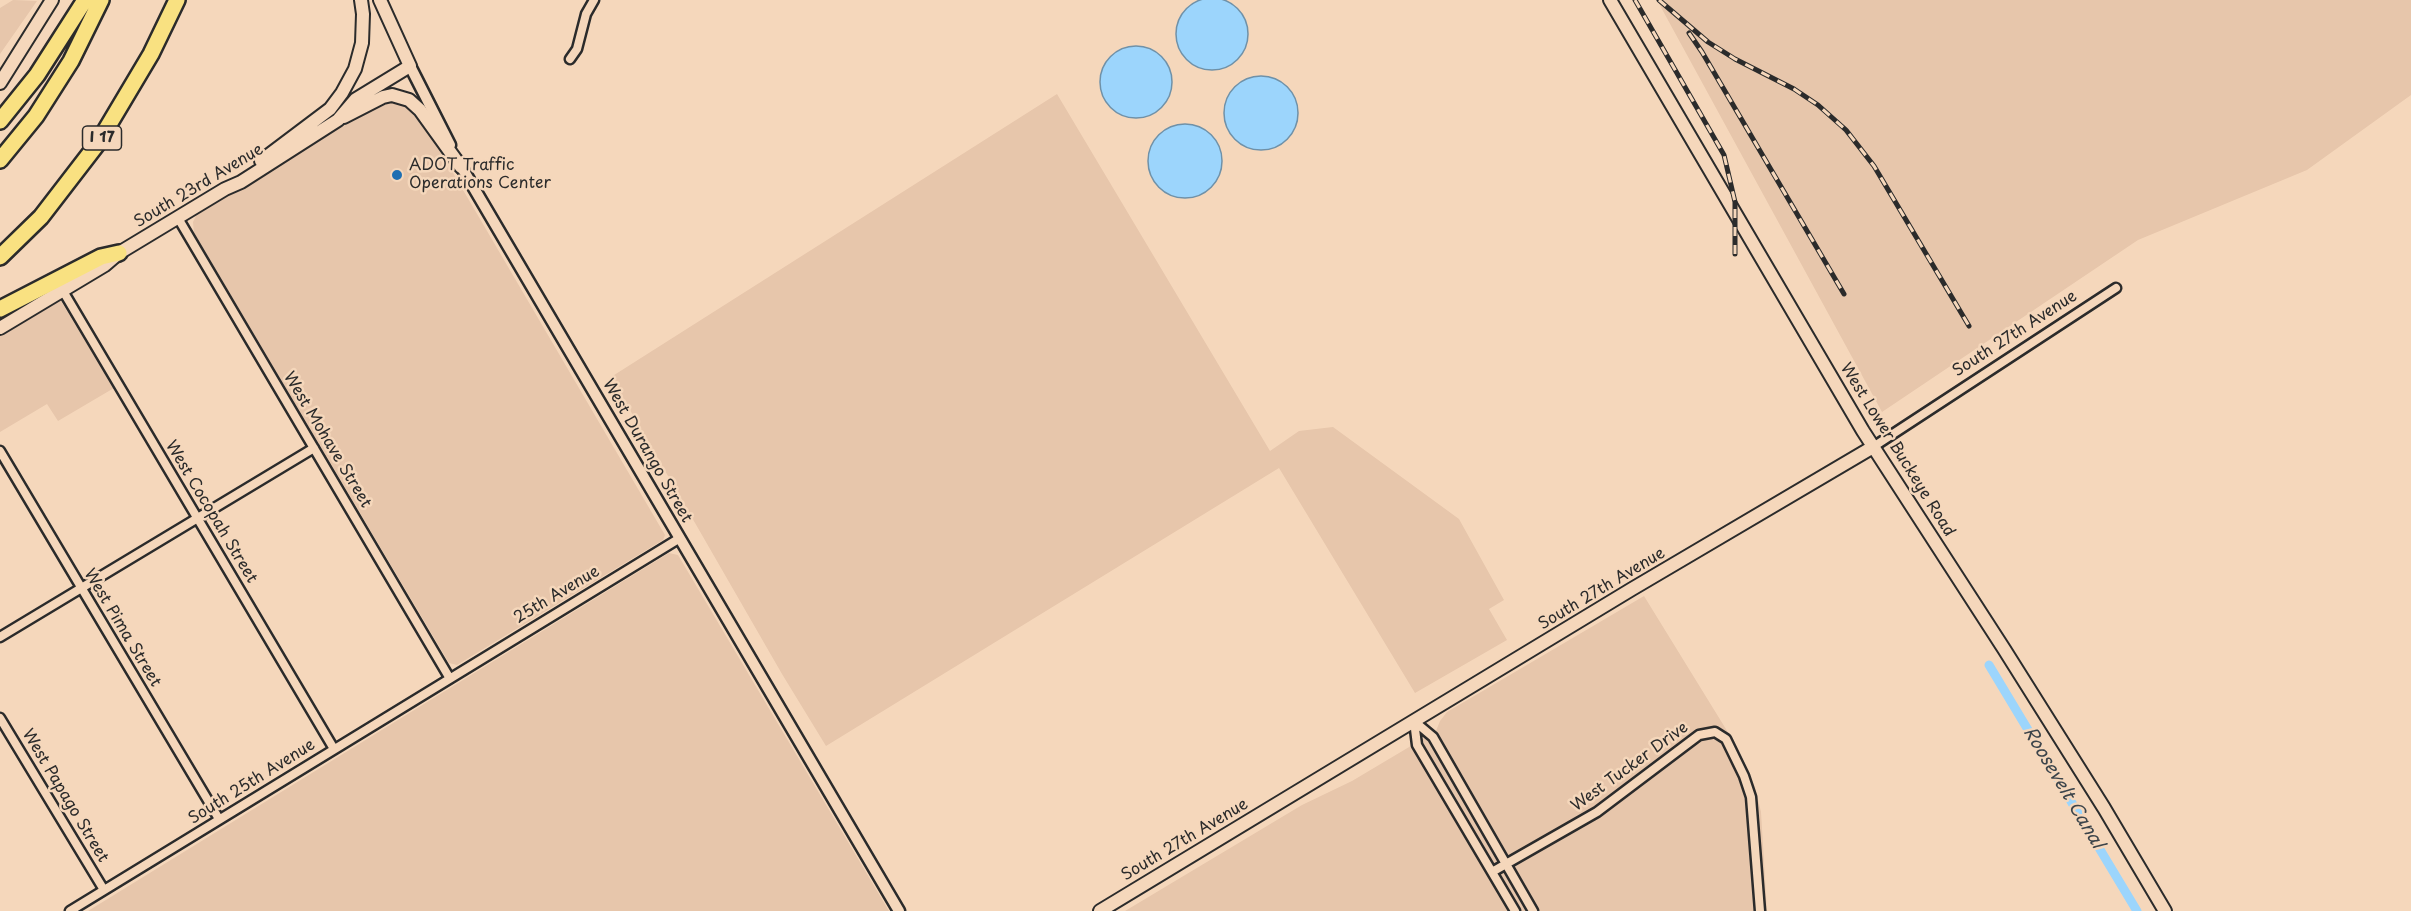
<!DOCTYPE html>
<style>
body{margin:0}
canvas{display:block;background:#f5d7bb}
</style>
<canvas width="2411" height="911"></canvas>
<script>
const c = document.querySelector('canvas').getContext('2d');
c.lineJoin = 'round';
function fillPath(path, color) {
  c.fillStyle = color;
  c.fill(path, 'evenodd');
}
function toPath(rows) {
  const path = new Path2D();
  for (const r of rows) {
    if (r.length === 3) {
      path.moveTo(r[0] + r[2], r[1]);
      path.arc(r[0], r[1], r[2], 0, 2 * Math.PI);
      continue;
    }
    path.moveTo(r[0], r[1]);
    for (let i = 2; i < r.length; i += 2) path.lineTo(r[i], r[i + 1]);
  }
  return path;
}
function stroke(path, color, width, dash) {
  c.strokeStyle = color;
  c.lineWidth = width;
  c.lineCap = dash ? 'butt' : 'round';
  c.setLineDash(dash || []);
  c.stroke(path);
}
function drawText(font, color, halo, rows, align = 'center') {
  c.font = font + ' "Playpen Sans",sans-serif';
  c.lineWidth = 5;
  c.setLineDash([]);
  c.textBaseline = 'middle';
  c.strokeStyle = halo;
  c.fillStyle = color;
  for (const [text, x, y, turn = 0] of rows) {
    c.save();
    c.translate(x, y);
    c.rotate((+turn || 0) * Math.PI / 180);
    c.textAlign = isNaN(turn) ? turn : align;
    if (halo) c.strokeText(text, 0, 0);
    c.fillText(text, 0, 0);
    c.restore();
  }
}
fillPath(toPath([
 [13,0,37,1,0,54,0,8],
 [1657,0,2411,0,2411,95,2307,170,2138,240,1882,412],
 [1057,94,1270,451,1299,431,1333,427,1459,519,1504,600,1489,609,1507,640,1415,693,1279,468,826,746,782,674,611,377],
 [392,101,404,103,414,109,425,125,665,535,663,540,457,665,449,663,194,233,193,222,197,214,381,103],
 [59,298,114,388,58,421,47,404,0,432,0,333],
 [669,553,678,555,889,911,88,911],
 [1644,596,1737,747,1755,787,1761,812,1767,911,1125,911,1302,805,1352,781,1436,731,1440,721,1447,712]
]), '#e7c6ab');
const water = toPath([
 [1212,34,36],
 [1136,82,36],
 [1261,113,37],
 [1185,161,37]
]);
fillPath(water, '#9cd5fc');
stroke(water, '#6f91a8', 1.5);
stroke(toPath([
 [1989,665,2137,911]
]), '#9cd5fc', 9);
const minor = toPath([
 [570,59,577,49,586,14,594,0],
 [178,218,449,677],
 [63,291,334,749],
 [1873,447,2116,288],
 [0,451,219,819],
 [0,637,314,448],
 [0,718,104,890],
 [1414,721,1433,737,1533,911],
 [1414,721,1417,745,1515,911],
 [1492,872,1597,812,1699,735,1715,732,1726,739,1744,776,1751,797,1760,911],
 [70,911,680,538]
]);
const tertiary = toPath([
 [410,66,450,145],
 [458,161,899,911]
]);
const secondary = toPath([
 [1610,0,1863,431,2004,649,2104,808,2165,911],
 [0,83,52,0],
 [344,117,383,97,392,95,409,100,420,110,461,167],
 [261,161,330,109,342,93,355,69,362,43,363,14,361,0],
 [0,328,105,265,119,253,225,189,241,182,338,120,356,99,410,66,380,0],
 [1100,911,1632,589,1873,447]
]);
const motorway = toPath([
 [0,121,37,75,85,0],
 [0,160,36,116,71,61,101,0],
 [0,257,41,217,98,143,151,54,177,0],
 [0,309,101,257,119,253]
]);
stroke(minor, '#2b2b2b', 13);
stroke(tertiary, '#2b2b2b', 15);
stroke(secondary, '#2b2b2b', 16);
stroke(motorway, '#2b2b2b', 20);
stroke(minor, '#f5d7bb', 8);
stroke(tertiary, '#f5d7bb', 10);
stroke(secondary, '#f5d7bb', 12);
stroke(motorway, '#f9e181', 15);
const rail = toPath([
 [1635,0,1724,155,1735,202,1735,254],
 [1659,0,1708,42,1735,59,1794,89,1818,105,1846,130,1874,166,1969,326],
 [1689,33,1702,52,1844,294]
]);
stroke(rail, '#2b2b2b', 5);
stroke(rail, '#f5d7bb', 3, [9]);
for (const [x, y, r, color] of [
 [397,175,6,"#1f6fb2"]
]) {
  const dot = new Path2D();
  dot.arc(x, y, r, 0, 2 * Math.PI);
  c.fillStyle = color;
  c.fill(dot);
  stroke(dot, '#f5d7bb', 2);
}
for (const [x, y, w] of [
 [102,138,39]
]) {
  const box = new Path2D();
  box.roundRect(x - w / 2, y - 12, w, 24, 4.5);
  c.fillStyle = '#f5d7bb';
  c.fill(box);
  stroke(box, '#2b2b2b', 1.5);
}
drawText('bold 15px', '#2b2b2b', null, [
 ["I 17",102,138]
]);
drawText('16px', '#2b2b2b', '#f5d7bb', [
 ["ADOT Traffic",409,166],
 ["Operations Center",409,184]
], 'left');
drawText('16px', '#2b2b2b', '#f5d7bb', [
 ["South 23rd Avenue",199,186,-31],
 ["South 27th Avenue",2015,334,-33],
 ["West Mohave Street",327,440,59],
 ["West Lower Buckeye Road",1897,450,58],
 ["West Durango Street",647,451,60],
 ["West Cocopah Street",211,512,59],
 ["South 27th Avenue",1602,589,-31],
 ["25th Avenue",557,595,-31],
 ["West Pima Street",122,628,59],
 ["West Tucker Drive",1630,767,-36],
 ["South 25th Avenue",252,782,-32],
 ["West Papago Street",65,796,59],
 ["South 27th Avenue",1185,840,-31]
]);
drawText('italic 18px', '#3c444a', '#f5d7bb', [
 ["Roosevelt Canal",2063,788,59]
]);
</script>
